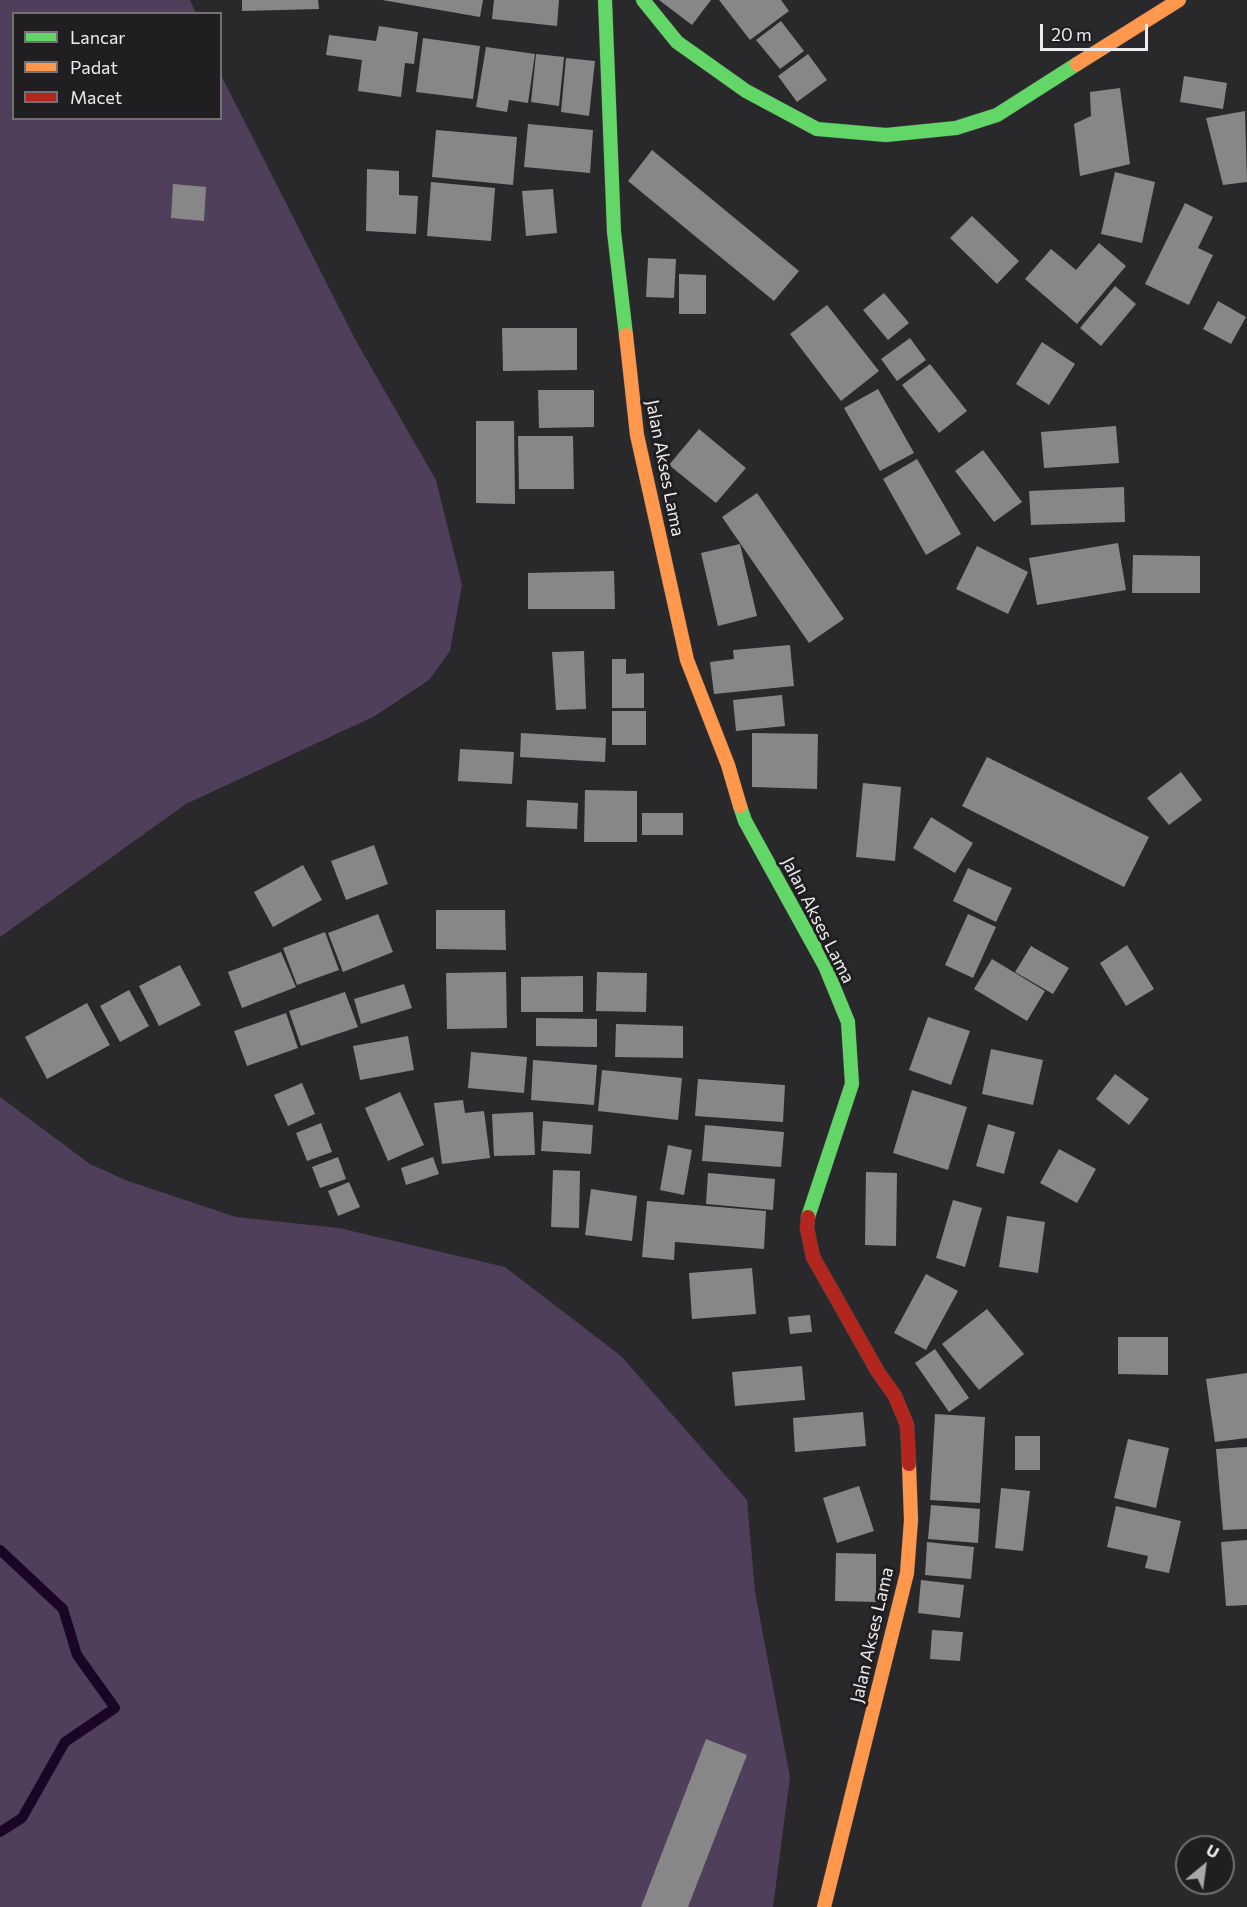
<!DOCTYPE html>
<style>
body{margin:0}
#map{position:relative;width:1247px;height:1907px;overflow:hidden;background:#29282a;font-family:Commissioner,sans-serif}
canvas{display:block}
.legend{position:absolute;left:12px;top:12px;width:210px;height:108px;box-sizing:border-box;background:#201e21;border:2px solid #727073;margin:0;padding:8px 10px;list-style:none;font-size:18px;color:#ecebed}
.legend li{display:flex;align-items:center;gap:12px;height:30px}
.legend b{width:30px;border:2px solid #727073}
.north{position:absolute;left:1175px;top:1835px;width:60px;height:60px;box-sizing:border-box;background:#201e21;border:2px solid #727073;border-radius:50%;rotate:29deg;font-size:16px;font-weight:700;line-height:24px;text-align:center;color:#ecebed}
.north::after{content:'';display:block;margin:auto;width:21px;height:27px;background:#a8a7a9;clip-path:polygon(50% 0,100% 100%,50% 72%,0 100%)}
.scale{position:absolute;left:1040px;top:24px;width:108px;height:27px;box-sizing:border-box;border:3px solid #ecebed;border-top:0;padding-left:8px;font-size:18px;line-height:21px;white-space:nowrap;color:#ecebed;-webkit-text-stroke:4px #201e21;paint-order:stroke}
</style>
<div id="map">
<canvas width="1247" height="1907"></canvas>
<ul class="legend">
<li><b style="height:8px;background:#63d668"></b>Lancar</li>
<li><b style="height:8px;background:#ff974d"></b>Padat</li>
<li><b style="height:8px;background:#b3261e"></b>Macet</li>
</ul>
<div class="north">U</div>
<div class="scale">20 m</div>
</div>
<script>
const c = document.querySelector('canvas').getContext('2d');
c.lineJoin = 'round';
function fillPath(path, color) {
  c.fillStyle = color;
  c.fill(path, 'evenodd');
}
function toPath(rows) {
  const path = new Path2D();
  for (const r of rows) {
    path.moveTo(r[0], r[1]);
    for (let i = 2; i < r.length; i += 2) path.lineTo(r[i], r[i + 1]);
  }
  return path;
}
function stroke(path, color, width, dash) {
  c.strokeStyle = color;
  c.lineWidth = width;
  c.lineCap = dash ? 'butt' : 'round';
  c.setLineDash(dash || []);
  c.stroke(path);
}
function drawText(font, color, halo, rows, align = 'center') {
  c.font = font + ' Commissioner,sans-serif';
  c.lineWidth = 6;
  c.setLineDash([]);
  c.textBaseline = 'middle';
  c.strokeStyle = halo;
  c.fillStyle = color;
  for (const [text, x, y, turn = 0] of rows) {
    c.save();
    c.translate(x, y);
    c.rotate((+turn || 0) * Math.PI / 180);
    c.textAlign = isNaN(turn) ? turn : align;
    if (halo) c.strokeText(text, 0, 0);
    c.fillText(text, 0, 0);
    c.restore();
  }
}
fillPath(toPath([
 [0,0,190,0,196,13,14,14,14,118,220,118,221,75,356,341,436,480,462,585,450,651,429,680,375,716,186,804,0,937],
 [0,1097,90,1164,125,1180,236,1217,339,1228,505,1267,621,1356,747,1500,755,1592,790,1777,773,1907,0,1907]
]), '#4f3f5a');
stroke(toPath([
 [0,1550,63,1609,77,1655,115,1708,65,1742,22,1818,0,1832]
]), '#1b0527', 10);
fillPath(toPath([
 [242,0,318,0,319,9,242,11],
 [382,0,483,0,480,17],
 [494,0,559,0,557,26,492,19],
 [659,0,711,0,692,25],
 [719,0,781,0,789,11,750,40],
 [781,21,804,51,780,69,756,40],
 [379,26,418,32,414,64,405,63,401,97,358,91,362,60,326,55,329,35,376,41],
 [423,38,480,46,473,99,416,92],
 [486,47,535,54,528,103,509,100,507,112,476,107],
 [536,54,564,57,559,106,531,102],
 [808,54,827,80,797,102,778,76],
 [566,58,595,61,589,116,561,112],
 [1184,76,1227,83,1223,109,1180,102],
 [1120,88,1130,164,1080,176,1074,124,1091,116,1090,92],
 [1245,111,1247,182,1223,185,1206,118],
 [528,124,593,130,590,173,524,167],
 [436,130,517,137,513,185,432,177],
 [652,150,799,271,774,301,628,181],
 [367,169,399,171,399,195,418,196,416,234,366,231],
 [1115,172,1155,182,1142,243,1101,234],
 [431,182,495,188,491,241,427,236],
 [173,184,206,187,204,221,171,218],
 [553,189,557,233,526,236,522,191],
 [1185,203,1213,217,1198,248,1213,255,1189,305,1145,284],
 [972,216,1019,261,997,284,950,238],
 [1099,243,1126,266,1077,324,1025,279,1051,249,1076,270],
 [648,258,676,259,674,298,646,297],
 [679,274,706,275,706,314,679,314],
 [1115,286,1136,304,1101,346,1080,328],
 [884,293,909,323,888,340,863,310],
 [1218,301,1246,317,1231,344,1203,329],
 [827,305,879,371,841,401,790,334],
 [502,328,577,328,577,370,503,371],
 [910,338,926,360,897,381,881,359],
 [1042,342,1075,364,1049,405,1016,384],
 [930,364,967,411,939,433,902,385],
 [878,389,914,453,880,471,844,408],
 [538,390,594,390,594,427,539,428],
 [476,421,514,421,515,504,476,503],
 [1116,426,1119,463,1044,468,1041,432],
 [699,429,746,468,716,503,669,465],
 [518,436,573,436,574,489,519,489],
 [983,450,1022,502,994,522,955,471],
 [917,459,961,534,926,555,883,479],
 [1124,487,1125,522,1031,525,1029,491],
 [757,493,844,619,809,643,722,517],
 [1118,543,1126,590,1037,605,1029,558],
 [740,544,757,616,718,626,701,553],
 [977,546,1028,572,1008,614,956,589],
 [1133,555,1200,556,1200,593,1132,593],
 [614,571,615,609,528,609,528,573],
 [790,645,794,686,714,694,710,662,734,659,733,650],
 [584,651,586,709,556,710,552,652],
 [612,659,626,659,626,674,644,673,644,708,612,708],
 [782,695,785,726,736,731,733,700],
 [612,711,646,711,646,745,612,745],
 [521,733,606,738,605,762,520,757],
 [752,733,818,734,817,789,752,787],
 [460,749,514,752,512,784,458,781],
 [987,757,1149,837,1124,887,962,806],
 [1181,772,1202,800,1169,825,1147,798],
 [863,783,901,787,895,861,856,857],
 [585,790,637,791,637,842,584,842],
 [527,800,578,803,577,829,526,827],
 [642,813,683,813,683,835,642,835],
 [931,817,973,843,955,873,913,848],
 [374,845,388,884,346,900,331,861],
 [303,865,322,900,273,927,254,892],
 [968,868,1012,888,996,922,953,901],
 [436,910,505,910,506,950,436,949],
 [378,914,393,952,343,972,328,933],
 [968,914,996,927,973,978,945,965],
 [325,932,339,970,297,985,283,948],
 [1127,945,1154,989,1126,1006,1100,963],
 [1031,946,1069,968,1053,994,1015,972],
 [281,952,296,987,242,1008,228,972],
 [992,959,1045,991,1027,1021,974,989],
 [180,965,201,1005,159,1026,139,986],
 [506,972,507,1028,447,1029,446,973],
 [597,972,647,973,646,1012,596,1011],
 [583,976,583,1012,521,1012,521,977],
 [404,984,412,1008,361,1024,354,999],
 [129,990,149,1026,120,1042,100,1006],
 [345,992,358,1027,301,1046,289,1011],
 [87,1003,110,1045,47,1079,25,1037],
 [286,1013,298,1048,247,1066,234,1031],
 [928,1017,970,1031,951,1085,909,1070],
 [536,1018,597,1019,597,1047,536,1046],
 [616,1024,683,1026,683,1058,615,1057],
 [408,1036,414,1070,360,1080,353,1046],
 [991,1049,1043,1060,1033,1105,982,1094],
 [471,1052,527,1057,524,1093,468,1088],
 [533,1060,597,1065,594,1105,531,1100],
 [602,1070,682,1078,678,1120,598,1111],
 [1115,1074,1149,1099,1129,1125,1096,1099],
 [698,1079,785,1085,783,1122,695,1116],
 [302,1083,315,1114,288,1126,274,1095],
 [912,1090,967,1107,948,1170,893,1153],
 [400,1092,424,1145,388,1161,365,1108],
 [463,1100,465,1113,484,1111,490,1158,442,1164,434,1103],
 [533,1112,535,1155,494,1156,492,1114],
 [543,1121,593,1125,591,1154,541,1151],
 [321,1123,332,1152,307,1161,296,1133],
 [988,1124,1015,1132,1004,1174,976,1166],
 [705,1125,784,1132,781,1167,702,1161],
 [668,1145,692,1150,684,1195,660,1190],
 [1059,1149,1096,1169,1077,1203,1040,1183],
 [338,1157,346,1179,320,1188,312,1167],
 [433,1157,439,1174,406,1185,401,1168],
 [553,1170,580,1171,579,1228,551,1227],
 [866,1172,897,1173,896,1246,865,1245],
 [708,1173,775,1179,773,1210,706,1204],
 [349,1182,360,1207,338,1216,328,1191],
 [591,1189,637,1196,632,1241,585,1235],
 [953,1200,982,1208,965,1267,936,1258],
 [647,1201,766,1211,764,1249,675,1242,674,1260,642,1257],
 [1007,1216,1045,1222,1038,1273,999,1267],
 [752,1268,756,1314,692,1319,689,1273],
 [926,1274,958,1291,926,1350,894,1333],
 [987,1309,1024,1354,979,1390,942,1344],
 [810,1315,812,1332,790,1334,788,1317],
 [1118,1337,1168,1337,1168,1375,1118,1374],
 [935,1349,969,1398,949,1412,915,1363],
 [802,1366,805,1400,735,1406,732,1372],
 [1247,1373,1247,1438,1215,1442,1206,1379],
 [863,1412,866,1446,795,1452,793,1418],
 [935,1414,985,1417,980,1503,930,1500],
 [1015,1436,1040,1436,1040,1470,1015,1470],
 [1128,1439,1169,1448,1156,1508,1114,1498],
 [1247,1447,1247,1529,1223,1530,1216,1449],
 [859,1486,874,1531,837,1543,823,1498],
 [1001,1488,1030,1491,1023,1551,995,1548],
 [931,1505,980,1509,978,1543,928,1539],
 [1116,1506,1181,1521,1169,1573,1145,1568,1148,1556,1107,1547],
 [1247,1540,1247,1605,1226,1606,1221,1542],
 [927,1542,974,1547,971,1579,925,1575],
 [836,1553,876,1554,876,1602,835,1601],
 [921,1580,964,1585,960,1618,918,1613],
 [932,1630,963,1632,960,1661,930,1659],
 [706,1739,747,1755,688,1907,641,1907]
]), '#888788');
const fast = toPath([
 [605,0,614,232,626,335],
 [643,0,677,42,746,91,817,129,886,135,956,128,997,115,1077,64],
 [740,806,745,821,825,966,848,1022,852,1084,808,1217]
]);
const slow = toPath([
 [1077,64,1179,0],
 [626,335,637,435,687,660,728,765,740,806],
 [824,1907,907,1573,911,1520,909,1464]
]);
const jam = toPath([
 [808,1217,807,1228,813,1257,878,1372,895,1396,907,1425,909,1464]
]);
stroke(fast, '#464547', 15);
stroke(slow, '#464547', 15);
stroke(jam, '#464547', 15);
stroke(fast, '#63d668', 14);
stroke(slow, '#ff974d', 14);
stroke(jam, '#b3261e', 14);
drawText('18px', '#ecebed', '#201e21', [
 ["Jalan Akses Lama",665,468,79],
 ["Jalan Akses Lama",818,920,63],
 ["Jalan Akses Lama",872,1635,-77]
]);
</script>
